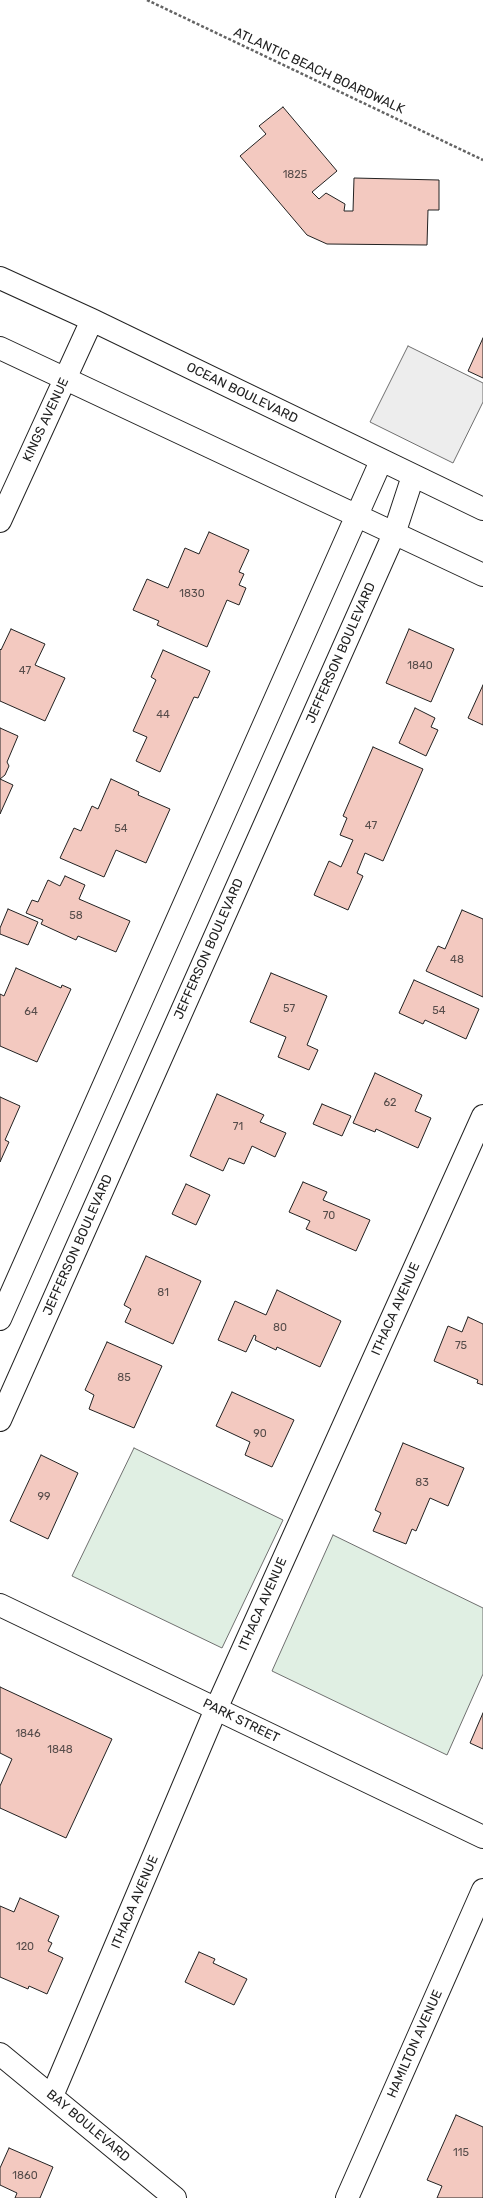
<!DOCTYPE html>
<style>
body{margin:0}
canvas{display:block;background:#fff}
</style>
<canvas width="483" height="2198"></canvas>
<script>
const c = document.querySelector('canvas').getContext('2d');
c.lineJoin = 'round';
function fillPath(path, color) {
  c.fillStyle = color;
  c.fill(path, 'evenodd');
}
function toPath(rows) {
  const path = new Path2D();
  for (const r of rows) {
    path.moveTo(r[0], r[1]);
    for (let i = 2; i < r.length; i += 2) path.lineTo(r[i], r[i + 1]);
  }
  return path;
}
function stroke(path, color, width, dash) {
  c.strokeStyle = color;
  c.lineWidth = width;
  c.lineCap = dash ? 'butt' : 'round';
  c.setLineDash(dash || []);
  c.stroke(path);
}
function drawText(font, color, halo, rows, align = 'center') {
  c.font = font + ' Rubik,sans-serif';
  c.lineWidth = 3;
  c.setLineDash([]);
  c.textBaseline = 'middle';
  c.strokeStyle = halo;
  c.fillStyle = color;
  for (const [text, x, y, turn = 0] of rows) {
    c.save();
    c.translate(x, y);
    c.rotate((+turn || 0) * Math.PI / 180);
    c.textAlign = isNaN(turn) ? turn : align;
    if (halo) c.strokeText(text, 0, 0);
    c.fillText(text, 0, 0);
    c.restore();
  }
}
const green = toPath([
 [134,1448,283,1520,222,1648,72,1576,134,1448],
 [333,1535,483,1608,483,1674,447,1755,272,1671,333,1535]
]);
fillPath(green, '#e0efe3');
stroke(green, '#6f6f6f', 1);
const parking = toPath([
 [408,346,483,383,483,402,453,463,370,422,408,346]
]);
fillPath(parking, '#ededed');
stroke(parking, '#6f6f6f', 1);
const building = toPath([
 [283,107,337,171,312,192,319,199,326,193,345,204,344,211,353,211,354,178,439,180,439,210,428,210,427,245,327,244,307,235,240,156,266,134,259,126,283,107],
 [483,338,483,378,468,371,483,338],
 [209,532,249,550,239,572,244,574,239,585,246,588,239,605,227,600,207,647,157,625,159,621,133,610,147,579,168,588,185,548,199,554,209,532],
 [11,629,45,644,35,665,65,678,45,721,0,701,0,649,1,650,11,629],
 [409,629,454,649,431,702,386,683,409,629],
 [163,650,210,671,198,698,194,697,160,772,136,761,147,737,133,731,156,680,151,677,163,650],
 [483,685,483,725,468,718,483,685],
 [415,708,435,718,431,727,438,730,426,756,399,743,415,708],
 [0,728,18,736,7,762,9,766,5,775,0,779,13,785,0,814,0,728],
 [373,747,423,769,383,861,365,853,357,873,363,876,348,910,314,895,329,861,341,867,353,840,340,835,347,818,343,816,373,747],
 [111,779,139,792,138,795,170,809,146,863,116,850,104,877,60,858,74,828,81,831,92,806,98,809,111,779],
 [65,876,85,885,79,899,130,921,116,952,78,936,76,940,41,924,43,920,26,913,32,900,38,902,48,880,60,886,65,876],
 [8,909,38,922,28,945,0,934,0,928,8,909],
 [462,910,483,919,483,997,426,971,438,946,445,949,462,910],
 [16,968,61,988,62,985,71,989,37,1062,0,1046,0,994,4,996,16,968],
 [271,973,327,996,307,1045,318,1050,309,1070,278,1057,286,1037,250,1022,271,973],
 [414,980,479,1009,466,1039,425,1020,423,1024,399,1013,414,980],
 [375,1073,422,1095,415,1111,431,1118,418,1148,376,1129,375,1132,353,1123,375,1073],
 [217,1094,264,1115,260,1122,286,1133,275,1157,252,1146,244,1164,229,1158,223,1171,190,1156,217,1094],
 [0,1097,20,1106,5,1140,9,1142,0,1162,0,1097],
 [322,1104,351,1116,342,1136,313,1124,322,1104],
 [303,1182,327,1192,323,1200,370,1220,356,1251,306,1229,310,1221,289,1212,303,1182],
 [186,1184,210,1195,196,1225,172,1214,186,1184],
 [146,1256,201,1281,173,1344,125,1322,131,1309,124,1305,146,1256],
 [277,1290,341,1321,320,1367,277,1347,276,1350,255,1340,256,1336,254,1335,246,1352,218,1340,235,1301,266,1315,277,1290],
 [468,1317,483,1324,483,1385,477,1383,478,1380,434,1361,448,1326,462,1332,468,1317],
 [107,1342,162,1366,134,1428,89,1409,94,1395,85,1390,107,1342],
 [232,1392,294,1420,272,1467,245,1455,250,1442,216,1426,232,1392],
 [403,1443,464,1468,448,1506,430,1498,416,1531,412,1529,406,1544,373,1531,381,1513,375,1510,403,1443],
 [41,1455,78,1473,48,1539,10,1521,41,1455],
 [0,1687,112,1739,66,1838,0,1808,0,1786,12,1759,0,1753,0,1687],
 [483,1713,483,1749,470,1743,483,1713],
 [20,1898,59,1916,48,1941,52,1943,48,1951,63,1958,47,1994,29,1986,28,1989,0,1977,0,1906,14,1912,20,1898],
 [199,1952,215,1959,213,1963,247,1979,234,2005,185,1982,199,1952],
 [456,2115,483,2127,483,2198,437,2198,442,2186,427,2180,456,2115],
 [9,2148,53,2167,40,2198,15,2198,17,2193,0,2185,0,2168,9,2148]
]);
fillPath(building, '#f3c9c0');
stroke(building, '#222', 1);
const minor = toPath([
 [0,278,92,320,483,509],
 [0,348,483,575],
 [0,521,92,320],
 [0,1319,381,461],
 [0,1420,394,534,413,476],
 [0,2054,175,2198],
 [52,2096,216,1709,483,1116],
 [347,2198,483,1890]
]);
const highway = toPath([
 [0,1605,483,1837]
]);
stroke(minor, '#222', 24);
stroke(highway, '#222', 24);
stroke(toPath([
 [147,0,483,160]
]), '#646464', 2.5, [3, 2]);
stroke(minor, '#fff', 22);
stroke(highway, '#fff', 22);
drawText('11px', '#564c4a', null, [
 ["1825",295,175],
 ["1830",192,594],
 ["1840",420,666],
 ["47",25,671],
 ["44",163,715],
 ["47",371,826],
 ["54",121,829],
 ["58",76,916],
 ["48",457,960],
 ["57",289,1009],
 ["54",439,1011],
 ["64",31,1012],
 ["62",390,1103],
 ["71",238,1127],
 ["70",329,1216],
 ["81",163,1293],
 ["80",280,1328],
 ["75",461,1346],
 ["85",124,1378],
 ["90",260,1434],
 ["83",422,1483],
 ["99",44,1497],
 ["1846",28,1734],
 ["1848",60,1750],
 ["120",25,1947],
 ["115",461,2153],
 ["1860",25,2176]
]);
drawText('13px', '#222', '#fff', [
 ["ATLANTIC BEACH BOARDWALK",319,71,25],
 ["OCEAN BOULEVARD",242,393,26],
 ["KINGS AVENUE",46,420,-65],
 ["JEFFERSON BOULEVARD",341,653,-66],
 ["JEFFERSON BOULEVARD",209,949,-66],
 ["JEFFERSON BOULEVARD",78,1245,-66],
 ["ITHACA AVENUE",396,1309,-66],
 ["ITHACA AVENUE",263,1604,-66],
 ["PARK STREET",241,1721,26],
 ["ITHACA AVENUE",135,1902,-67],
 ["HAMILTON AVENUE",415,2044,-66],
 ["BAY BOULEVARD",88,2126,40]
]);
</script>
